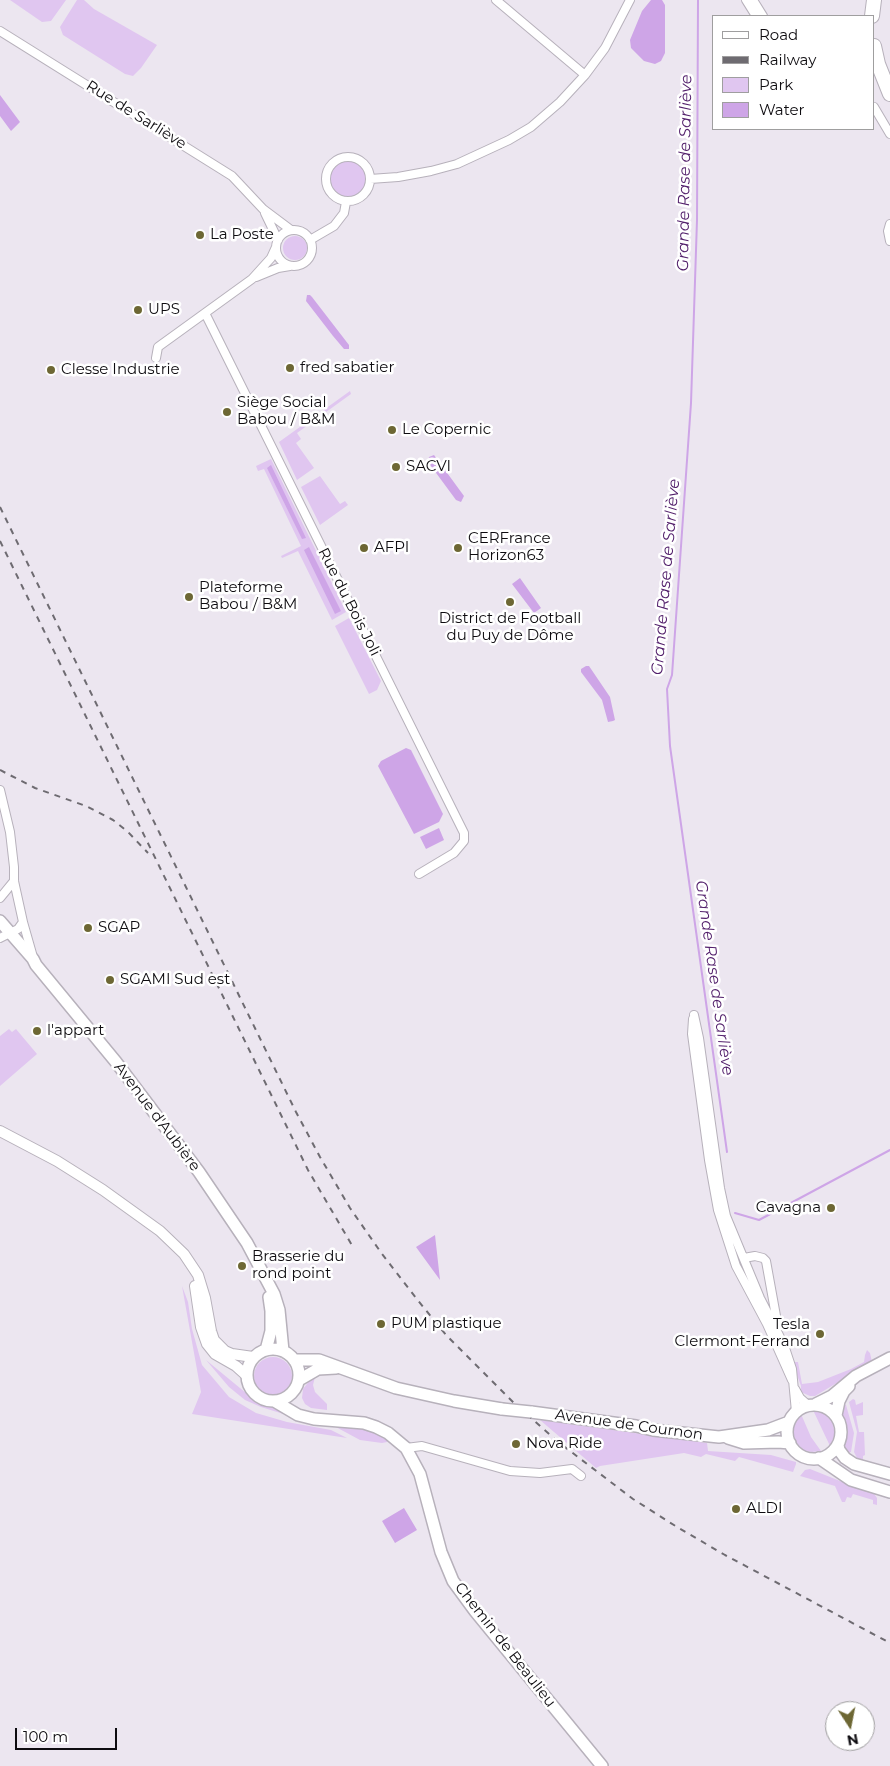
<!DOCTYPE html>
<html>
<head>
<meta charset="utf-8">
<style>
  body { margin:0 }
  #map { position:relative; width:890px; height:1766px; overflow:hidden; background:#ece6f0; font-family:Montserrat,sans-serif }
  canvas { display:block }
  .legend { position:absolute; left:712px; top:15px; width:162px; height:115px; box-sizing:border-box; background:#fff; border:1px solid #9f9e9f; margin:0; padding:6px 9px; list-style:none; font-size:15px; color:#0e0c10 }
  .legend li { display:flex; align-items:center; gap:10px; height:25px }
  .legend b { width:25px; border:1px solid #9f9e9f }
  .north { position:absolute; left:825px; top:1701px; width:50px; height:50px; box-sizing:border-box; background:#fff; border:1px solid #9f9e9f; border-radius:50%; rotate:169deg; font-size:14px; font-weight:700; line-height:20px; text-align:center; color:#0e0c10 }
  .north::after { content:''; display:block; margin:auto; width:18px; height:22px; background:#6d6734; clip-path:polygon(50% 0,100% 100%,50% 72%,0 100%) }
  .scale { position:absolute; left:15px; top:1728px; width:102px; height:22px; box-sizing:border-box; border:2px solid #0e0c10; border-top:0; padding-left:6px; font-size:15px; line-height:18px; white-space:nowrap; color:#0e0c10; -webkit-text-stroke:4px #fff; paint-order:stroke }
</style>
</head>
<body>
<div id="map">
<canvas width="890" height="1766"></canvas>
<ul class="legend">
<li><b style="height:6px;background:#fff"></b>Road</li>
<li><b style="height:6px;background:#6e6b71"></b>Railway</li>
<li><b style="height:14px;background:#e0c6f0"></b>Park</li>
<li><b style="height:14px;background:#cea5e7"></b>Water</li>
</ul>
<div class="north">N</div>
<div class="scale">100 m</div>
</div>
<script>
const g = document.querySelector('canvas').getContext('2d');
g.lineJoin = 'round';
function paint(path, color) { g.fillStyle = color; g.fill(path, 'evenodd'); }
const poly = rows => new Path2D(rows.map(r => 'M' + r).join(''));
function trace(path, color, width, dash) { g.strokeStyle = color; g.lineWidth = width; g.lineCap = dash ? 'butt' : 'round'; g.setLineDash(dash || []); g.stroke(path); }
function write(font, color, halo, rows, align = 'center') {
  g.font = font + ' Montserrat,sans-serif'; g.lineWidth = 5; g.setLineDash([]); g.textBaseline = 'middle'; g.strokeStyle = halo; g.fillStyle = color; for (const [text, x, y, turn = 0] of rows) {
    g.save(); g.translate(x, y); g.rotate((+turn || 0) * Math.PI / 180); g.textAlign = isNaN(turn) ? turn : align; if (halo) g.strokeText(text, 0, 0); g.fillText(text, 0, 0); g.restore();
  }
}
const green = poly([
  [10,0,66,0,51,21,42,22],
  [77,0,84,0,94,9,157,45,141,68,133,76,125,74,63,35,60,27],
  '329 180a19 19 0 1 1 38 0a19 19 0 1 1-38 0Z',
  '283 248a12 12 0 1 1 24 0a12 12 0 1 1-24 0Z',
  [350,391,351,394,297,433,301,439,296,443,314,468,297,480,279,442],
  [271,459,346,612,332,620,298,551,282,558,281,556,301,546,264,469,258,471,256,466],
  [320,476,340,504,345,501,348,505,320,525,301,487],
  [349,618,381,681,377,690,369,694,335,626],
  [9,1029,12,1032,16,1029,37,1054,0,1086,0,1036],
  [182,1286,188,1302,192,1329,202,1365,229,1397,256,1413,287,1422,331,1430,347,1438,192,1414,201,1392],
  [867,1350,870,1353,872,1362,815,1396,810,1396,801,1392,801,1386,793,1364,794,1362,798,1362,802,1384,818,1382,851,1369,864,1362,865,1355],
  '254 1376a19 19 0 1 1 38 0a19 19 0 1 1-38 0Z',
  [206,1360,246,1393,266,1404,272,1405,290,1416,261,1407,245,1400,229,1387],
  [315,1377,313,1385,315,1392,327,1404,327,1410,311,1408,305,1404,302,1398,303,1389,310,1380],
  [853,1399,855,1400,856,1405,863,1402,863,1415,856,1416,859,1432,864,1432,865,1455,863,1456,863,1462,858,1460,854,1452,857,1432,849,1402],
  [841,1404,846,1405,854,1433,851,1452,847,1453,843,1444,845,1430,841,1412],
  [813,1410,824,1413,832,1422,835,1434,830,1446],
  [801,1414,811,1437,821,1451,812,1452,804,1451,795,1441,792,1433,792,1426],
  [540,1420,707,1443,708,1451,771,1455,796,1462,796,1464,793,1472,739,1457,735,1461,706,1454,701,1457,684,1453,600,1466,596,1468],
  [334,1426,367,1429,389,1439,387,1442,382,1443,360,1440],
  [810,1469,850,1485,873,1492,877,1498,877,1505,873,1504,873,1500,853,1494,851,1498,847,1497,845,1502,842,1502,835,1486,800,1476,805,1470]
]);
const water = poly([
  [651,0,662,0,665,5,665,53,661,61,655,64,644,61,631,48,630,40,642,11],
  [0,95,20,122,11,131,0,116],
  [307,295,310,295,312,297,349,345,349,349,344,349,333,336,306,301],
  [434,455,464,496,461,502,456,500,428,462,429,457],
  [271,465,306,538,302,539,267,468],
  [309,547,341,611,335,614,304,550],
  [520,578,541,608,534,613,512,584],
  [586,666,589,666,610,697,615,720,613,721,608,722,602,700,581,672,581,669],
  [406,748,411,750,443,814,439,822,414,834,378,766,381,761],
  [439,828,444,840,426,849,420,837],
  [435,1235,440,1280,416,1247],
  [404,1508,417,1530,395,1543,382,1521]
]);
const stream = poly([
  [698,0,697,220,691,403,672,675,667,689,670,746,727,1152],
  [735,1213,759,1220,890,1150]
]);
const minor = poly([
  [496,0,585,75],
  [746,0,756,16],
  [753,0,763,16],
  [0,31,232,176,263,209,291,230],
  [874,107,890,134],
  '326 179a22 22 0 1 1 44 0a22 22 0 1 1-44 0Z',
  [370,179,398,177,431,171,457,164,509,140,531,127,560,102,585,75,605,48,630,0],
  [265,213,278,240],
  [890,224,888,231,890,241],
  '276 248a18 18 0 1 1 36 0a18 18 0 1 1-36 0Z',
  [310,240,334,226,344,213,346,202],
  [256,277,278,268,290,266],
  [205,313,464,833,464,841,454,853,419,874],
  [156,358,158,347,252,279,271,258,276,247],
  [0,790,10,832,14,867,14,881,23,922,18,929,0,938],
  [0,898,14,881],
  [23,922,33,957],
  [694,1015,699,1038,720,1188,726,1216,760,1298,784,1345,792,1369,796,1412],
  [693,1019,692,1034,709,1160,718,1210,736,1266,767,1324,792,1380],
  [744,1258,755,1256,763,1258,766,1261,778,1327],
  [795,1389,800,1398,808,1405],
  [406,1448,422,1446,510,1471,540,1473,572,1469,581,1476]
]);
const tertiary = poly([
  [0,1131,57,1161,103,1190,160,1231,184,1254,198,1275,205,1298,211,1331,214,1340,225,1351,232,1354,253,1357],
  [195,1286,201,1327,207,1344,215,1354,236,1366,246,1375]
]);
const secondary = poly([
  [0,921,33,959,36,965,116,1062,199,1172,247,1243,274,1294,279,1310,283,1351],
  '247 1375a26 26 0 1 1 52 0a26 26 0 1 1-52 0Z',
  [266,1350,271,1331,271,1311,269,1297],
  [294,1360,319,1360,396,1388,454,1401,502,1409],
  [299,1380,318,1369,336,1368],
  [276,1402,298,1415,314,1419,364,1423,376,1427,388,1433,406,1448,420,1474,441,1552,453,1581,475,1611,602,1766],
  [816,1404,832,1396,856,1376,890,1358],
  '787 1432a27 27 0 1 1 54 0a27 27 0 1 1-54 0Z',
  [531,1412,636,1426,653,1430,719,1437,768,1430,789,1422],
  [836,1415,839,1401,844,1391,849,1386],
  [728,1438,744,1443,778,1442,790,1443],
  [838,1445,839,1450,845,1458,854,1464,890,1474],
  [819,1458,851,1480,890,1492]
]);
const motorway = poly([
  [872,16,874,0],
  [874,46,878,64,890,94]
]);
const rail = poly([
  [0,507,296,1112,320,1157,350,1208,382,1254,416,1298,446,1335,514,1403,557,1441,633,1499,677,1527,725,1555,890,1643],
  [0,541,308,1170,353,1247],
  [0,770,35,788,86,806,113,820,128,832,148,853]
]);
const secondaryBridge = poly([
  [502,1409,531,1412]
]);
const markers = [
  [200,235,5,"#6d6734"],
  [138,310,5,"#6d6734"],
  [290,368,5,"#6d6734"],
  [51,370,5,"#6d6734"],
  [227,412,5,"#6d6734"],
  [392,430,5,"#6d6734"],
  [396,467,5,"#6d6734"],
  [364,548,5,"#6d6734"],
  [458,548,5,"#6d6734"],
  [189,597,5,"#6d6734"],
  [510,602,5,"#6d6734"],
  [88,928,5,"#6d6734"],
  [110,980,5,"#6d6734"],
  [37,1031,5,"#6d6734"],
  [831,1208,5,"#6d6734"],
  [242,1266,5,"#6d6734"],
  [381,1324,5,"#6d6734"],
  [820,1334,5,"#6d6734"],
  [516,1444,5,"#6d6734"],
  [736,1509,5,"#6d6734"]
];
const streetNames = [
  ["Rue de Sarliève",136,115,32],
  ["Rue du Bois Joli",349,602,63],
  ["Avenue d'Aubière",157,1117,53],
  ["Avenue de Cournon",629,1425,8],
  ["Chemin de Beaulieu",505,1645,52]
];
const poiNames = [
  ["La Poste",210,235],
  ["UPS",148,310],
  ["fred sabatier",300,368],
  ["Clesse Industrie",61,370],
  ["Siège Social",237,403],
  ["Babou / B&M",237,420],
  ["Le Copernic",402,430],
  ["SACVI",406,467],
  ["CERFrance",468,539],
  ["Horizon63",468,556],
  ["AFPI",374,548],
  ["Plateforme",199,588],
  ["Babou / B&M",199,605],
  ["District de Football",510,619,"center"],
  ["du Puy de Dôme",510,636,"center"],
  ["SGAP",98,928],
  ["SGAMI Sud est",120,980],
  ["l'appart",47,1031],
  ["Cavagna",821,1208,"right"],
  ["Brasserie du",252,1257],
  ["rond point",252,1274],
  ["PUM plastique",391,1324],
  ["Tesla",810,1325,"right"],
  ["Clermont-Ferrand",810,1342,"right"],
  ["Nova Ride",526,1444],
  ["ALDI",746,1509]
];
const waterNames = [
  ["Grande Rase de Sarliève",685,173,-89],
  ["Grande Rase de Sarliève",666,577,-85],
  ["Grande Rase de Sarliève",714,978,82]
];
paint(green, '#e0c6f0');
paint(water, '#cea5e7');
trace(stream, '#cea5e7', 2);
trace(minor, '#b7b1bb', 10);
trace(tertiary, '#b7b1bb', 12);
trace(secondary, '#b7b1bb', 14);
trace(motorway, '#b7b1bb', 16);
trace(minor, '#fff', 8);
trace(tertiary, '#fff', 10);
trace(secondary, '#fff', 11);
trace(motorway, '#fff', 14);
trace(rail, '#6e6b71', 2, [6, 6]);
trace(secondaryBridge, '#b7b1bb', 14, []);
trace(secondaryBridge, '#fff', 11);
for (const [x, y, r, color] of markers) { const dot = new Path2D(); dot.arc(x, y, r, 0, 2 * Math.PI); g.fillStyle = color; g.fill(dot); trace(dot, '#fff', 2); }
write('15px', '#0e0c10', '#fff', streetNames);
write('15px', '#0e0c10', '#fff', poiNames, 'left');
write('italic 16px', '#53206c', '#fff', waterNames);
</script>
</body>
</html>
